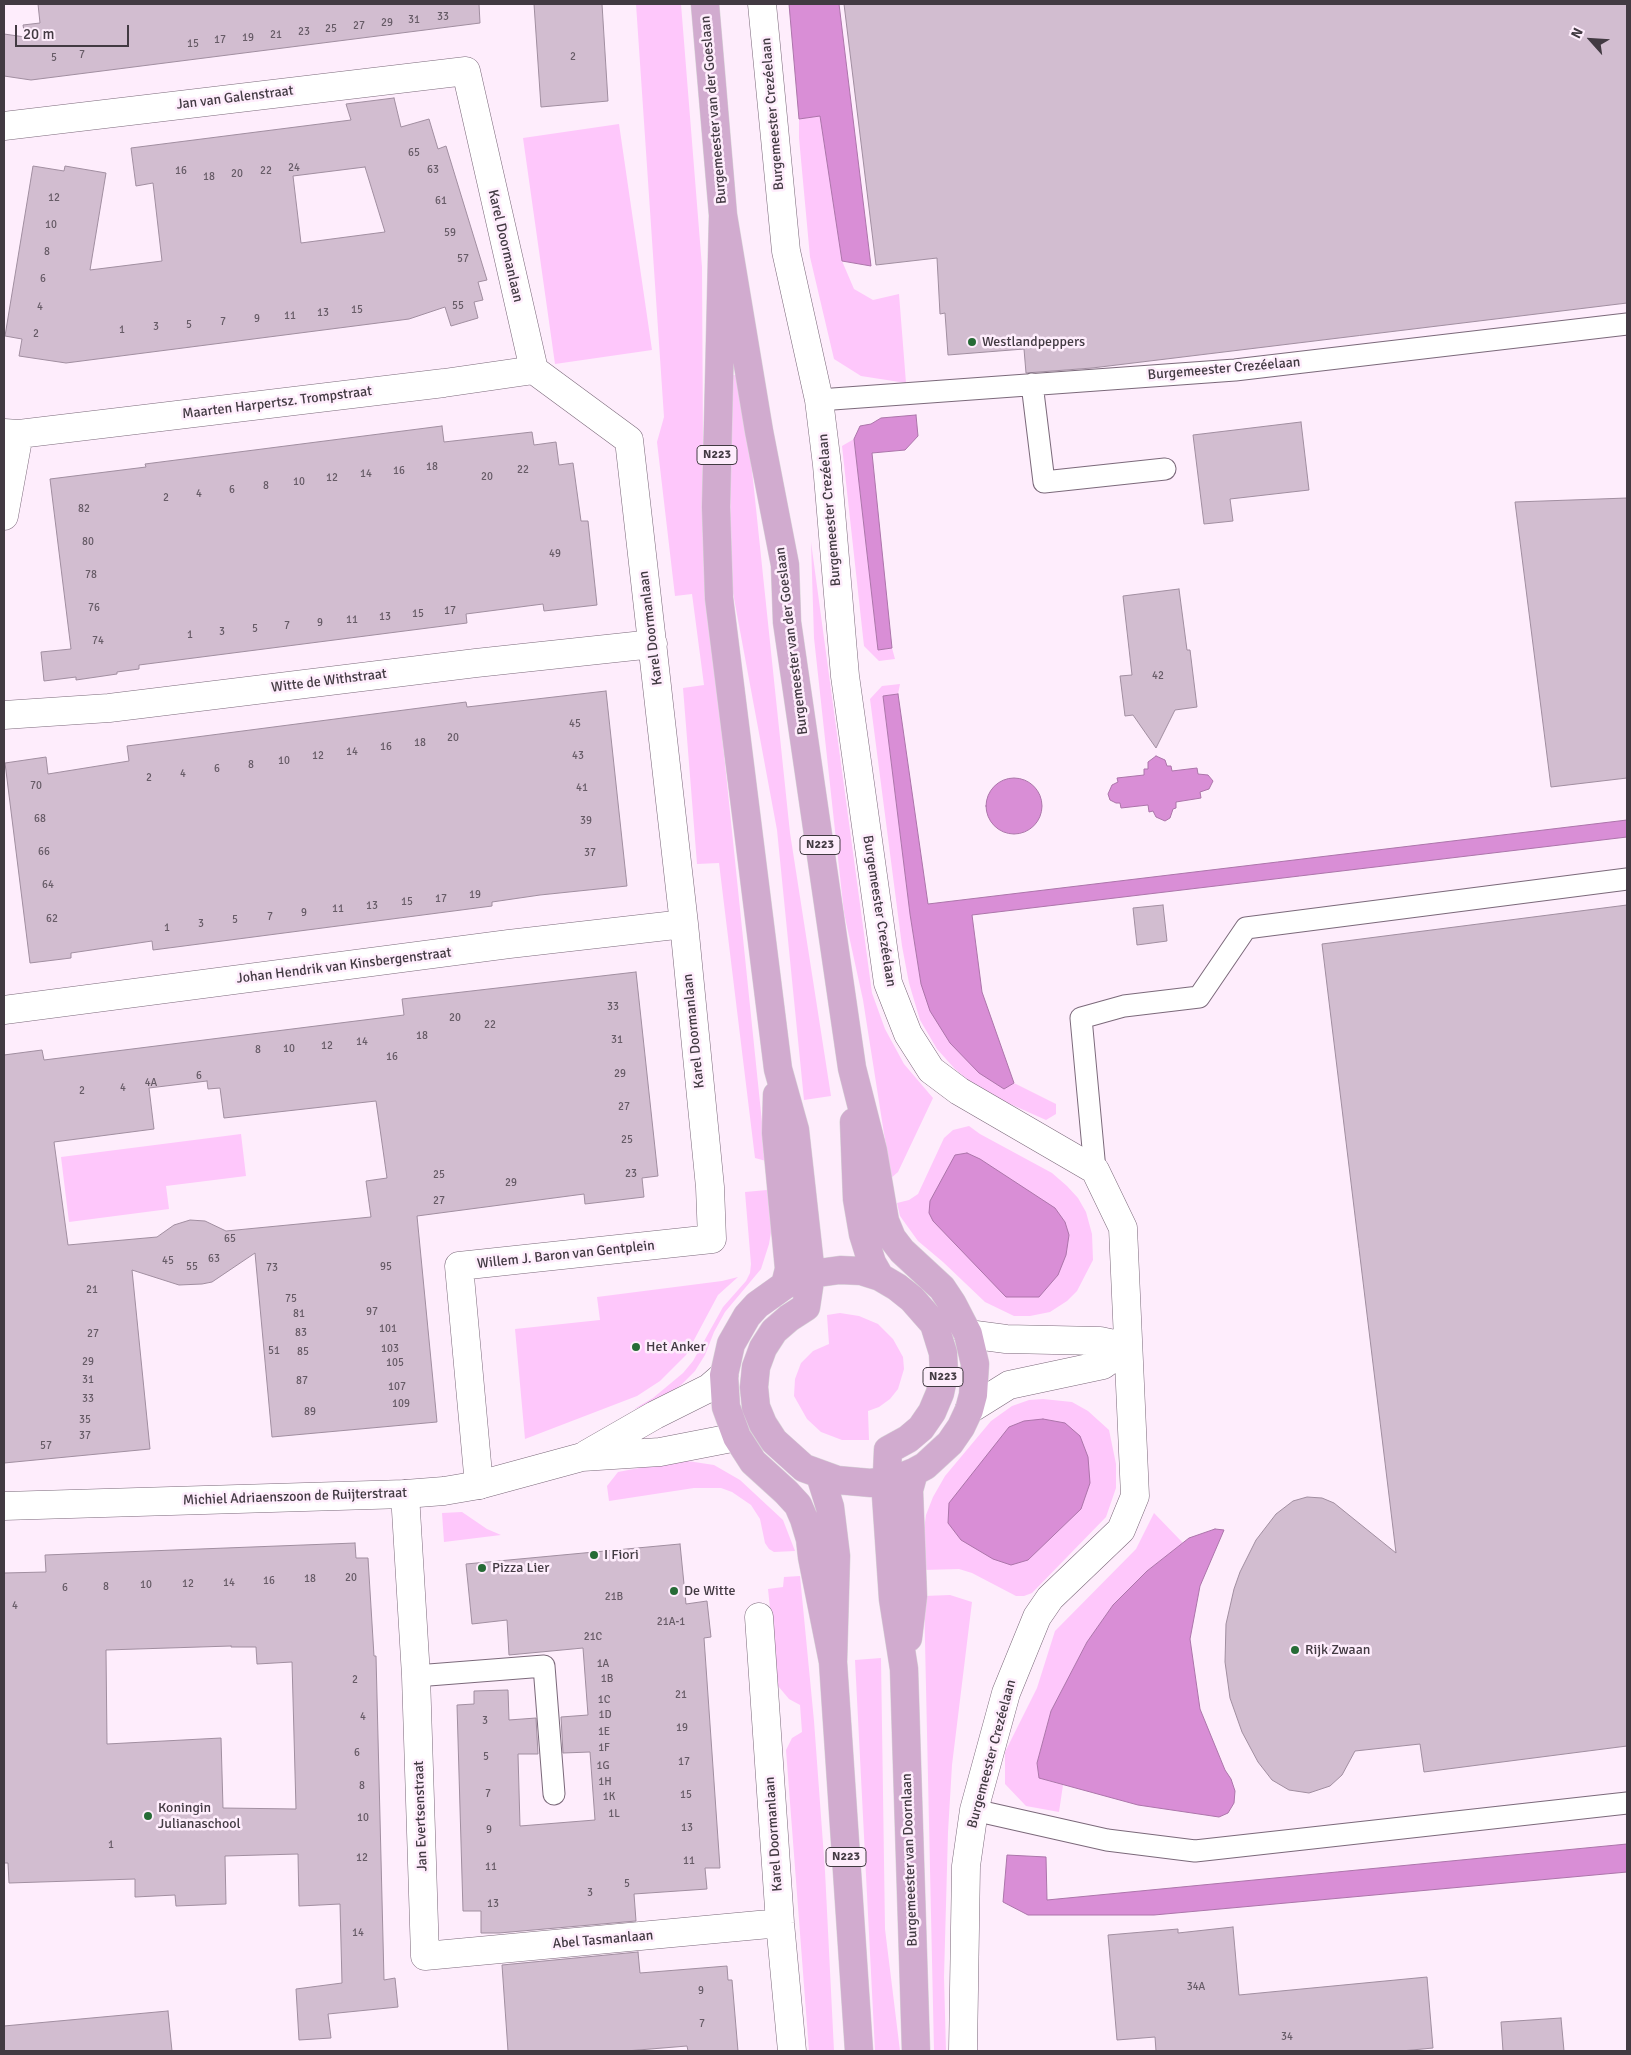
<!DOCTYPE html>
<html>
<head>
<meta charset="utf-8">
<style>
  body { margin:0 }
  #map { position:relative; width:1631px; height:2055px; overflow:hidden; background:#feedfc; font-family:Signika,sans-serif }
  canvas { display:block }
  .frame { position:absolute; inset:0; border:5px solid #423a42; pointer-events:none }
  .north { position:absolute; left:1566px; top:15px; width:50px; height:50px; -webkit-text-stroke:4px #feedfc; paint-order:stroke; rotate:296deg; font-size:14px; font-weight:700; line-height:20px; text-align:center; color:#423a42 }
  .north::after { content:''; display:block; margin:auto; width:18px; height:22px; background:#423a42; clip-path:polygon(50% 0,100% 100%,50% 72%,0 100%) }
  .scale { position:absolute; left:15px; top:25px; width:114px; height:22px; box-sizing:border-box; border:2px solid #423a42; border-top:0; padding-left:6px; font-size:15px; line-height:18px; white-space:nowrap; color:#423a42; -webkit-text-stroke:4px #feedfc; paint-order:stroke }
</style>
</head>
<body>
<div id="map">
<canvas width="1631" height="2055"></canvas>
<div class="frame"></div>
<div class="north">N</div>
<div class="scale">20 m</div>
</div>
<script>
const g = document.querySelector('canvas').getContext('2d');
g.lineJoin = 'round';
function paint(path, color) { g.fillStyle = color; g.fill(path, 'evenodd'); }
const poly = rows => new Path2D(rows.map(r => 'M' + r).join(''));
function trace(path, color, width, dash) { g.strokeStyle = color; g.lineWidth = width; g.lineCap = dash ? 'butt' : 'round'; g.setLineDash(dash || []); g.stroke(path); }
function write(font, color, halo, rows, align = 'center') {
  g.font = font + ' Signika,sans-serif'; g.lineWidth = 5; g.setLineDash([]); g.textBaseline = 'middle'; g.strokeStyle = halo; g.fillStyle = color; for (const [text, x, y, turn = 0] of rows) {
    g.save(); g.translate(x, y); g.rotate((+turn || 0) * Math.PI / 180); g.textAlign = isNaN(turn) ? turn : align; if (halo) g.strokeText(text, 0, 0); g.fillText(text, 0, 0); g.restore();
  }
}
const green = poly([
  [636,4,681,4,702,267,703,445,711,628,766,1161,755,1158,719,863,697,864,683,688,704,685,692,594,675,596,657,442,664,417],
  [820,115,842,261,854,289,873,300,899,294,906,383,861,376,834,359,810,257,799,138,799,119],
  [619,124,652,350,555,364,523,138],
  [726,375,742,375,790,833,831,1096,804,1100,777,830,733,593,729,535],
  [854,439,878,650,892,648,895,659,879,661,864,646,842,446],
  [811,542,872,993,885,1029,904,1064,933,1098,898,1172,891,1178,863,1000,844,913,814,638],
  [900,684,898,694,883,696,910,914,921,984,1004,1089,1014,1083,1056,1104,1056,1114,1046,1120,990,1095,968,1080,955,1069,937,1049,920,1020,909,983,902,946,870,699,882,686],
  [969,1126,980,1134,1052,1173,1067,1186,1078,1198,1086,1212,1092,1234,1093,1260,1077,1291,1067,1301,1050,1312,1030,1316,1014,1316,985,1302,943,1262,918,1241,900,1216,897,1203,909,1200,918,1194,944,1138,953,1130],
  [241,1134,246,1176,166,1186,169,1209,69,1222,61,1157],
  [767,1190,773,1221,769,1244,761,1269,725,1312,714,1332,705,1355,695,1371,682,1384,665,1398,634,1409,653,1398,683,1373,693,1361,723,1307,746,1281,750,1273,751,1264,745,1192],
  [738,1277,718,1295,686,1355,660,1381,637,1396,525,1439,515,1329,600,1320,597,1297,722,1281],
  [840,1313,859,1316,878,1324,893,1339,903,1357,904,1369,898,1389,890,1399,879,1407,868,1411,869,1440,842,1440,821,1432,807,1419,794,1396,795,1379,801,1363,813,1351,829,1344,827,1315],
  [1043,1399,1072,1402,1088,1411,1109,1430,1116,1464,1116,1488,1106,1517,1032,1593,1024,1596,1016,1596,972,1573,959,1569,923,1570,923,1537,926,1515,933,1497,945,1476,991,1421,1012,1406,1029,1400],
  [681,1460,714,1465,740,1480,783,1520,795,1551,774,1552,769,1549,765,1543,760,1519,751,1505,732,1492,721,1488,694,1488,609,1501,607,1486,618,1472],
  [462,1512,487,1529,501,1535,444,1542,442,1513],
  [1154,1513,1183,1543,1147,1571,1113,1605,1087,1642,1051,1711,1037,1763,1039,1778,1063,1785,1059,1812,1026,1806,1005,1784,1005,1752,1037,1688,1055,1631,1136,1549],
  [800,1576,814,1721,825,1871,834,2051,809,2051,786,1750,792,1738,802,1732,800,1705,789,1699,778,1686,768,1589,783,1587,784,1577],
  [950,1595,972,1602,952,1765,948,1832,944,1977,946,2051,934,2051,924,1596],
  [881,1658,885,1929,900,2051,875,2051,855,1660]
]);
const water = poly([
  [789,4,839,4,871,266,842,261,820,116,799,119,789,4],
  [916,415,918,436,905,450,872,453,892,648,878,650,854,439,860,426,871,424,881,418,916,415],
  [898,694,928,904,1627,820,1627,837,972,915,982,992,1014,1083,1004,1089,979,1073,950,1043,930,1011,921,984,910,914,883,696,898,694],
  [1156,756,1165,760,1167,766,1171,766,1172,771,1197,768,1198,774,1208,775,1213,781,1209,789,1200,792,1201,798,1176,802,1176,808,1173,809,1170,818,1165,821,1156,817,1153,811,1149,812,1148,805,1121,808,1120,803,1116,803,1110,800,1108,794,1112,785,1118,782,1117,778,1144,775,1144,769,1148,769,1148,762,1156,756],
  '986 806a28 28 0 1 1 56 0a28 28 0 1 1-56 0Z',
  [967,1153,980,1159,1055,1208,1065,1222,1069,1235,1066,1255,1058,1275,1039,1297,1006,1297,933,1221,929,1213,930,1201,955,1155,967,1153],
  [1043,1419,1065,1423,1080,1436,1088,1457,1090,1483,1081,1509,1028,1560,1011,1565,993,1559,961,1540,948,1523,949,1503,1009,1427,1024,1421,1043,1419],
  [1215,1529,1224,1530,1200,1586,1190,1639,1200,1709,1225,1770,1231,1779,1235,1791,1234,1803,1228,1813,1219,1817,1138,1805,1039,1778,1037,1763,1051,1711,1087,1642,1113,1605,1147,1571,1189,1538,1215,1529],
  [1627,1844,1627,1872,1154,1915,1028,1915,1003,1902,1007,1855,1046,1857,1047,1900,1627,1844]
]);
const building = poly([
  [38,4,479,4,480,23,31,80,4,76,4,34,25,37,23,25,40,23,38,4],
  [534,4,602,4,608,101,541,107,534,4],
  [844,4,1627,4,1627,303,1092,368,1026,373,1024,349,948,355,945,313,940,314,937,258,876,265,844,4],
  [394,98,401,127,429,119,438,149,446,146,487,280,478,282,483,300,474,302,478,318,451,326,445,307,409,319,66,363,19,356,22,339,5,336,33,166,64,171,65,166,106,173,90,270,162,261,153,183,136,186,131,148,351,120,346,104,394,98],
  [365,167,385,232,301,243,293,176,365,167],
  [1301,422,1309,490,1230,499,1233,521,1204,524,1193,435,1301,422],
  [442,426,444,442,532,432,534,445,556,442,559,465,573,463,581,521,588,521,597,605,544,611,543,604,466,614,467,623,139,665,139,669,117,672,117,674,76,680,76,677,44,681,41,652,71,649,50,479,146,467,145,464,442,426],
  [1627,498,1627,778,1551,787,1515,502,1627,498],
  [1179,589,1187,650,1190,650,1197,707,1175,710,1156,748,1133,715,1125,716,1120,676,1132,675,1123,596,1179,589],
  [606,691,627,886,540,895,492,902,492,906,153,950,152,941,71,953,71,958,30,963,5,763,46,757,48,774,129,761,127,746,466,702,467,707,606,691],
  [1163,905,1167,941,1137,945,1133,908,1163,905],
  [1627,905,1627,1746,1424,1772,1420,1744,1355,1751,1342,1775,1330,1786,1309,1793,1289,1790,1272,1780,1258,1762,1242,1732,1230,1698,1225,1662,1226,1624,1234,1589,1240,1572,1256,1540,1276,1514,1293,1501,1307,1497,1322,1498,1334,1503,1396,1553,1322,944,1627,905],
  [636,972,658,1176,642,1178,644,1197,585,1204,584,1194,417,1216,437,1422,272,1437,255,1253,212,1282,202,1284,179,1285,132,1270,150,1449,4,1463,4,1055,42,1050,44,1060,404,1015,402,999,636,972],
  [207,1081,208,1089,220,1088,224,1118,376,1101,387,1178,366,1181,371,1217,226,1231,205,1221,190,1220,174,1225,157,1237,68,1245,54,1142,154,1129,149,1088,207,1081],
  [355,1543,356,1558,368,1558,374,1656,376,1656,384,1980,395,1978,398,2007,328,2014,331,2038,299,2040,296,1989,342,1983,340,1904,299,1906,298,1854,225,1856,226,1904,176,1906,175,1895,135,1897,135,1879,9,1883,8,1863,4,1863,4,1573,46,1572,45,1555,355,1543],
  [231,1646,231,1647,256,1647,257,1664,292,1662,296,1809,223,1808,221,1738,107,1744,106,1650,231,1646],
  [680,1544,686,1604,707,1601,711,1637,704,1638,720,1868,705,1868,707,1889,634,1894,636,1921,499,1933,481,1933,481,1911,463,1911,457,1705,474,1704,474,1691,508,1690,509,1720,536,1718,538,1754,518,1754,520,1826,595,1820,590,1752,563,1753,561,1717,588,1715,583,1648,509,1655,507,1620,472,1624,466,1564,680,1544],
  [1233,1927,1239,1995,1427,1977,1433,2048,1401,2051,1156,2051,1155,2037,1117,2040,1108,1935,1178,1929,1178,1933,1233,1927],
  [638,1952,640,1973,727,1966,728,1980,732,1980,738,2051,688,2051,687,2046,626,2051,508,2051,502,1965,638,1952],
  [168,2011,172,2051,4,2051,4,2026,168,2011],
  [1561,2018,1564,2051,1503,2051,1501,2022,1561,2018]
]);
const service = poly([
  [1032,384,1044,482,1165,469],
  [819,400,1235,370,1627,324],
  [1095,1170,1081,1018,1124,1006,1199,997,1246,928,1627,879],
  [416,1676,544,1666,554,1794],
  [974,1810,1107,1840,1195,1851,1627,1803]
]);
const minor = poly([
  [762,4,786,251,819,400,827,465,845,676,888,983,908,1034,931,1070,959,1091,1095,1170,1123,1228,1135,1496,1121,1530,1050,1598,1037,1617,1006,1693,974,1810,966,1866,963,2051],
  [4,126,466,71,534,370,629,440,684,924,710,1187,712,1239,459,1266,479,1485],
  [4,433,19,434,444,383,534,370],
  [4,516,19,434],
  [4,715,109,708,476,663,653,644],
  [4,1010,509,944,684,924],
  [968,1334,1006,1339,1100,1341,1128,1347],
  [969,1410,1009,1385,1103,1365,1128,1347],
  [405,1494,416,1676,425,1956,780,1923],
  [759,1617,780,1923,792,2051]
]);
const tertiary = poly([
  [587,1454,655,1415,709,1388,724,1375],
  [4,1506,405,1494,444,1491,479,1485,582,1457,660,1452,737,1437]
]);
const primary = poly([
  [705,4,723,215,759,431,785,565,787,622,852,1068,873,1151,885,1221,892,1238,902,1251,942,1288,952,1303,968,1334,975,1364,973,1395,969,1410,961,1427,950,1443,925,1466,914,1472,899,1478,871,1483,837,1480,804,1468,774,1441,763,1424,756,1407,754,1387,756,1367,763,1348,774,1331,789,1318,806,1307,811,1274,795,1130,778,1069,719,598,716,507,723,215],
  [777,1095,776,1133,789,1269,785,1285],
  [854,1122,857,1199,863,1234,872,1263,880,1277],
  [820,1475,830,1507,836,1556,833,1662,859,2051],
  [908,1638,913,1596,909,1490,914,1472],
  [833,1662,812,1557,810,1539,804,1519,798,1505,786,1492,753,1462,737,1437,726,1407,724,1375,731,1344,747,1316,757,1305,785,1285,798,1279,811,1274,840,1270,861,1271,880,1277,897,1287,912,1299,934,1324,943,1353,944,1374,940,1393,932,1412,921,1428,908,1439,888,1450,886,1496,893,1599,904,1669,916,2051]
]);
const markers = [
  [972,342,5,"#266b36"],
  [636,1347,5,"#266b36"],
  [594,1555,5,"#266b36"],
  [482,1568,5,"#266b36"],
  [674,1591,5,"#266b36"],
  [1295,1650,5,"#266b36"],
  [148,1816,5,"#266b36"]
];
const numberNames = [
  ["33",443,17],
  ["31",414,20],
  ["29",387,23],
  ["27",359,26],
  ["25",331,29],
  ["23",304,32],
  ["21",276,35],
  ["19",248,38],
  ["17",220,40],
  ["15",193,44],
  ["7",82,55],
  ["2",573,57],
  ["5",54,58],
  ["65",414,153],
  ["24",294,168],
  ["63",433,170],
  ["16",181,171],
  ["22",266,171],
  ["20",237,174],
  ["18",209,177],
  ["12",54,198],
  ["61",441,201],
  ["10",51,225],
  ["59",450,233],
  ["8",47,252],
  ["57",463,259],
  ["6",43,279],
  ["55",458,306],
  ["4",40,307],
  ["15",357,310],
  ["13",323,313],
  ["11",290,316],
  ["9",257,319],
  ["7",223,322],
  ["5",189,325],
  ["3",156,327],
  ["1",122,330],
  ["2",36,334],
  ["18",432,467],
  ["22",523,470],
  ["16",399,471],
  ["14",366,474],
  ["20",487,477],
  ["12",332,478],
  ["10",299,482],
  ["8",266,486],
  ["6",232,490],
  ["4",199,494],
  ["2",166,498],
  ["82",84,509],
  ["80",88,542],
  ["49",555,554],
  ["78",91,575],
  ["76",94,608],
  ["17",450,611],
  ["15",418,614],
  ["13",385,617],
  ["11",352,620],
  ["9",320,623],
  ["7",287,626],
  ["5",255,629],
  ["3",222,632],
  ["1",190,635],
  ["74",98,641],
  ["42",1158,676],
  ["45",575,724],
  ["20",453,738],
  ["18",420,743],
  ["16",386,747],
  ["14",352,752],
  ["12",318,756],
  ["43",578,756],
  ["10",284,761],
  ["8",251,765],
  ["6",217,769],
  ["4",183,774],
  ["2",149,778],
  ["70",36,786],
  ["41",582,788],
  ["68",40,819],
  ["39",586,821],
  ["66",44,852],
  ["37",590,853],
  ["64",48,885],
  ["19",475,895],
  ["17",441,899],
  ["15",407,902],
  ["13",372,906],
  ["11",338,909],
  ["9",304,913],
  ["7",270,917],
  ["62",52,919],
  ["5",235,920],
  ["3",201,924],
  ["1",167,928],
  ["33",613,1007],
  ["20",455,1018],
  ["22",490,1025],
  ["18",422,1036],
  ["31",617,1040],
  ["14",362,1042],
  ["12",327,1046],
  ["10",289,1049],
  ["8",258,1050],
  ["16",392,1057],
  ["29",620,1074],
  ["6",199,1076],
  ["4A",151,1083],
  ["4",123,1088],
  ["2",82,1091],
  ["27",624,1107],
  ["25",627,1140],
  ["23",631,1174],
  ["25",439,1175],
  ["29",511,1183],
  ["27",439,1201],
  ["65",230,1239],
  ["63",214,1259],
  ["45",168,1261],
  ["55",192,1267],
  ["95",386,1267],
  ["73",272,1268],
  ["21",92,1290],
  ["75",291,1299],
  ["97",372,1312],
  ["81",299,1314],
  ["101",388,1329],
  ["83",301,1333],
  ["27",93,1334],
  ["103",390,1349],
  ["51",274,1351],
  ["85",303,1352],
  ["29",88,1362],
  ["105",395,1363],
  ["31",88,1380],
  ["87",302,1381],
  ["107",397,1387],
  ["33",88,1399],
  ["109",401,1404],
  ["89",310,1412],
  ["35",85,1420],
  ["37",85,1436],
  ["57",46,1446],
  ["20",351,1578],
  ["18",310,1579],
  ["16",269,1581],
  ["14",229,1583],
  ["12",188,1584],
  ["10",146,1585],
  ["8",106,1587],
  ["6",65,1588],
  ["21B",614,1597],
  ["4",15,1606],
  ["21A-1",671,1622],
  ["21C",593,1637],
  ["1A",603,1664],
  ["1B",607,1679],
  ["2",355,1680],
  ["21",681,1695],
  ["1C",604,1700],
  ["1D",605,1715],
  ["4",363,1717],
  ["3",485,1721],
  ["19",682,1728],
  ["1E",604,1732],
  ["1F",604,1748],
  ["6",357,1753],
  ["5",486,1757],
  ["17",684,1762],
  ["1G",603,1766],
  ["1H",605,1782],
  ["8",362,1786],
  ["7",488,1794],
  ["15",686,1795],
  ["1K",609,1797],
  ["1L",614,1814],
  ["10",363,1818],
  ["13",687,1828],
  ["9",489,1830],
  ["1",111,1845],
  ["12",362,1858],
  ["11",689,1861],
  ["11",491,1867],
  ["5",627,1884],
  ["3",590,1893],
  ["13",493,1904],
  ["14",358,1933],
  ["34A",1196,1987],
  ["9",701,1991],
  ["7",702,2024],
  ["34",1287,2037]
];
const shields = [
  [717,455,40],
  [820,845,40],
  [943,1377,40],
  [846,1857,40]
];
const shieldNames = [
  ["N223",717,455],
  ["N223",820,845],
  ["N223",943,1377],
  ["N223",846,1857]
];
const streetNames = [
  ["Jan van Galenstraat",235,98,-7],
  ["Burgemeester van der Goeslaan",714,110,-95],
  ["Burgemeester Crezéelaan",773,114,-95],
  ["Karel Doormanlaan",505,246,77],
  ["Burgemeester Crezéelaan",1224,369,-5],
  ["Maarten Harpertsz. Trompstraat",277,403,-7],
  ["Burgemeester Crezéelaan",830,510,-95],
  ["Karel Doormanlaan",651,628,-97],
  ["Burgemeester van der Goeslaan",792,641,-97],
  ["Witte de Withstraat",329,681,-7],
  ["Burgemeester Crezéelaan",879,911,81],
  ["Johan Hendrik van Kinsbergenstraat",344,966,-7],
  ["Karel Doormanlaan",694,1031,-96],
  ["Willem J. Baron van Gentplein",566,1255,-6],
  ["Michiel Adriaenszoon de Ruijterstraat",295,1497,-2],
  ["Burgemeester Crezéelaan",992,1754,-75],
  ["Jan Evertsenstraat",421,1816,-92],
  ["Karel Doormanlaan",774,1834,-94],
  ["Burgemeester van Doornlaan",910,1860,-92],
  ["Abel Tasmanlaan",603,1940,-5]
];
const poiNames = [
  ["Westlandpeppers",982,342],
  ["Het Anker",646,1347],
  ["I Fiori",604,1555],
  ["Pizza Lier",492,1568],
  ["De Witte",684,1591],
  ["Rijk Zwaan",1305,1650],
  ["Koningin",158,1808],
  ["Julianaschool",158,1824]
];
paint(green, '#fec7fb');
paint(water, '#d98ed6');
trace(water, '#ac75aa', 1);
paint(building, '#d2bdd0');
trace(building, '#a18ea0', 1);
trace(service, '#7b697a', 23);
trace(minor, '#7b697a', 29);
trace(tertiary, '#7b697a', 29);
trace(primary, '#d9d8d9', 29);
trace(service, '#fff', 21);
trace(minor, '#fff', 28);
trace(tertiary, '#fff', 28);
trace(primary, '#d1abcf', 28);
for (const [x, y, r, color] of markers) { const dot = new Path2D(); dot.arc(x, y, r, 0, 2 * Math.PI); g.fillStyle = color; g.fill(dot); trace(dot, '#feedfc', 2); }
write('11px', '#665b66', null, numberNames);
for (const [x, y, w] of shields) { const box = new Path2D(); box.roundRect(x - w / 2, y - 9.5, w, 19, 4); g.fillStyle = '#feedfc'; g.fill(box); trace(box, '#423a42', 1); }
write('bold 12px', '#423a42', null, shieldNames);
write('14px', '#423a42', '#feedfc', streetNames);
write('14px', '#423a42', '#feedfc', poiNames, 'left');
</script>
</body>
</html>
